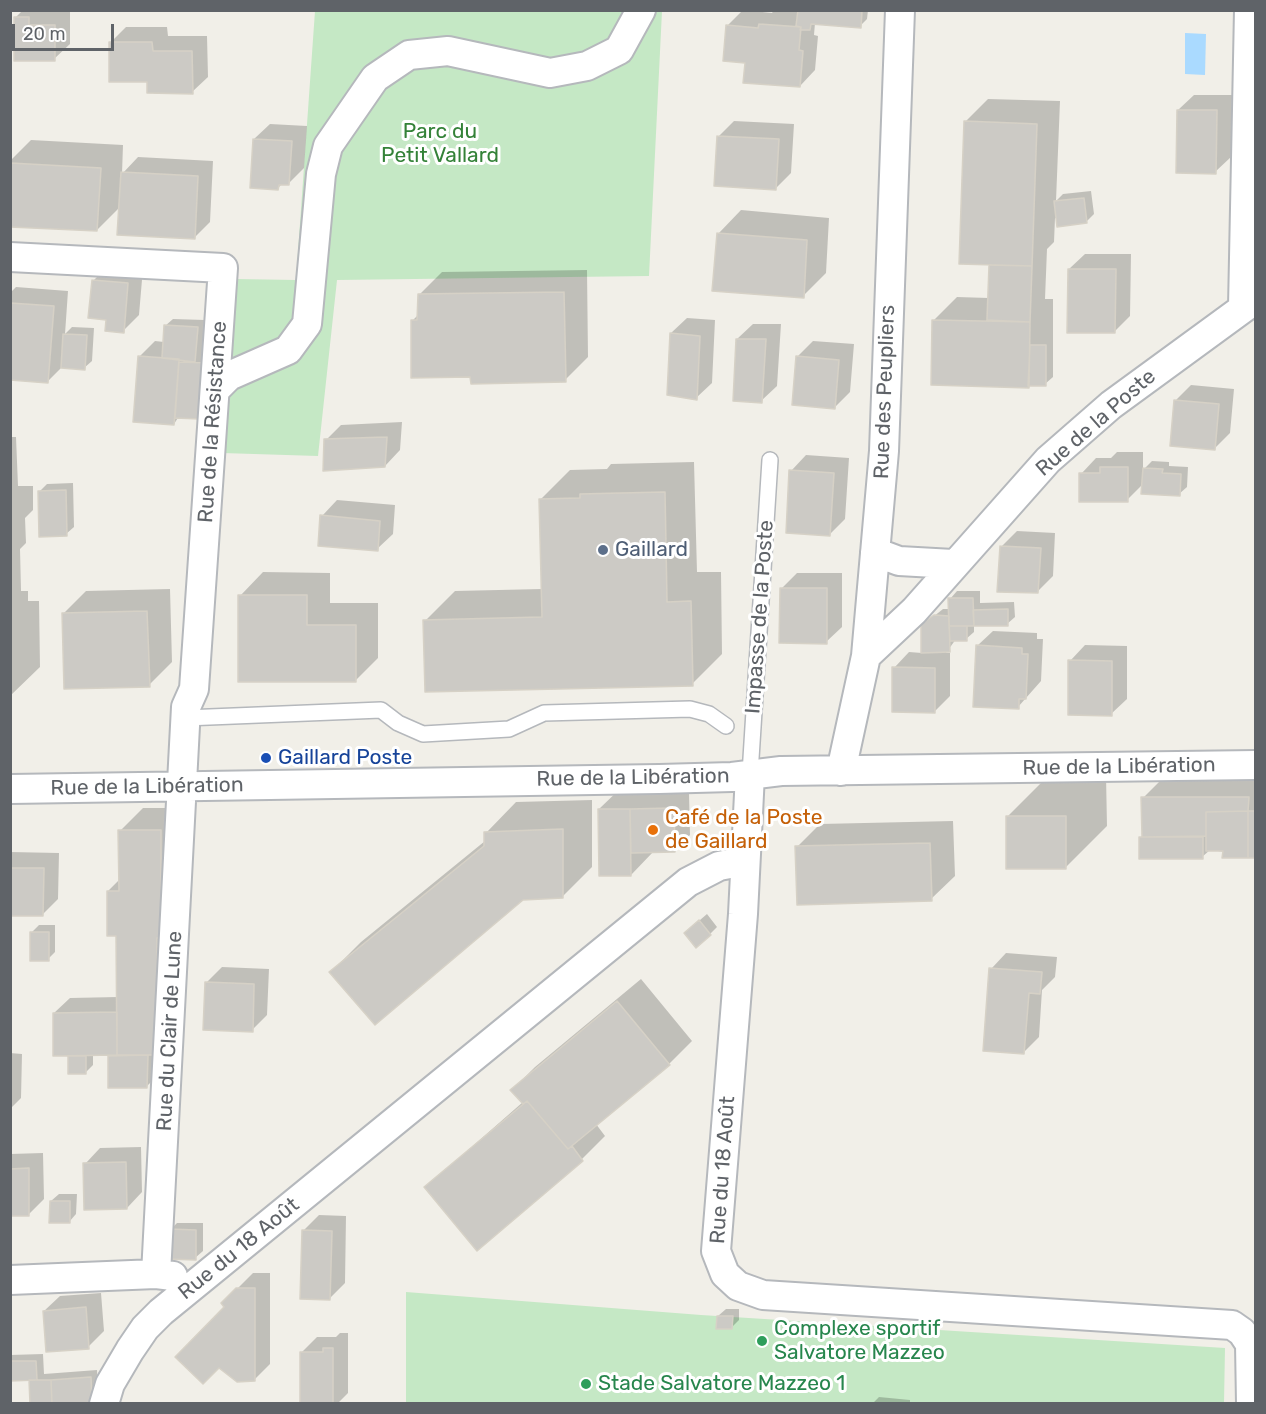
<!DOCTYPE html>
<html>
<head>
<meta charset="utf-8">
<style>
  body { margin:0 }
  #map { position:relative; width:1266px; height:1414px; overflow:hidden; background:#f1efe8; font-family:Rubik,sans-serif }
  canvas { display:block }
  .frame { position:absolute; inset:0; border:12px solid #5f6368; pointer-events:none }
  .scale { position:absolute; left:12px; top:24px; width:102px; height:27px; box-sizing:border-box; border:3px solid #5f6368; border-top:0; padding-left:8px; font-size:18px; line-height:21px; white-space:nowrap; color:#5f6368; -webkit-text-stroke:4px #fff; paint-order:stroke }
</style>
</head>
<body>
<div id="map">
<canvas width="1266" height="1414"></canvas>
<div class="frame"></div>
<div class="scale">20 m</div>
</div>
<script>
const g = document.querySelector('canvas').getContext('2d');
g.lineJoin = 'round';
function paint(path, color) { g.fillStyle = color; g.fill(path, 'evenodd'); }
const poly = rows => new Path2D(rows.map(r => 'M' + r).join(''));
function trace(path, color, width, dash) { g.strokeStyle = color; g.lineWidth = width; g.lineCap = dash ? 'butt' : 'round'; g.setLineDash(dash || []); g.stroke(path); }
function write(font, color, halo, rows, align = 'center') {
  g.font = font + ' Rubik,sans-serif'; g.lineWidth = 6; g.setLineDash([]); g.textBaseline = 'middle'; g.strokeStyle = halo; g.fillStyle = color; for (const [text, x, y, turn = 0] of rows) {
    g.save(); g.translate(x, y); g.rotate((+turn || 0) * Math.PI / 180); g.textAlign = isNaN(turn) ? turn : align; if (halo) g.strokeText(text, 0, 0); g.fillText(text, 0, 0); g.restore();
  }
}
const green = poly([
  [315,11,662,11,649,276,337,280,318,456,222,453,236,279,296,280],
  [406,1292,701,1315,1225,1348,1224,1403,406,1404]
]);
const water = poly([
  [1185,33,1206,34,1205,75,1185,74]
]);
const shadow = poly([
  [23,10,70,10,70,44,54,59,15,18],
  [743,10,772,13,774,10,868,10,867,19,860,26,815,23,814,35,818,36,815,70,800,86,746,61,727,26],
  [126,27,167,27,168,36,207,36,208,77,192,92,148,81,110,43],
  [1194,95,1232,95,1231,157,1215,172,1178,110],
  [988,99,1060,101,1056,201,1063,194,1091,191,1094,214,1086,222,1055,218,1054,242,1047,249,1045,299,1053,299,1053,377,1045,384,934,320,957,297,989,298,992,263,965,122],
  [734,121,794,124,791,173,776,188,718,137],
  [270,124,307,126,304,168,288,184,282,184,278,188,254,139],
  [31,140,123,145,122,174,138,157,213,161,210,222,194,238,121,206,97,230,10,225,10,161],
  [741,210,829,218,826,273,803,296,718,234],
  [1085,254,1131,254,1130,316,1114,332,1069,269],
  [109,265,143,268,139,315,123,331,107,318,93,281],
  [587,270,588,357,565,380,472,375,412,321,419,314,419,295,442,272],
  [16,287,68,291,65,334,72,327,94,328,92,361,84,368,62,367,47,382,10,379,10,293],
  [687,318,715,320,712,383,696,398,671,333],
  [173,319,205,320,203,346,223,348,174,424,139,357,155,341,164,342,165,326],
  [753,324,781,324,777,386,761,401,737,339],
  [813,341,854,344,850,392,835,407,797,357],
  [1191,385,1234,389,1230,433,1214,449,1175,401],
  [402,422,400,450,385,466,326,440,341,425],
  [10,437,16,437,18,486,33,486,33,510,25,518,26,543,20,549,21,591,28,591,28,601,39,601,40,667,10,696],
  [1117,452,1143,452,1143,470,1152,461,1169,462,1169,466,1188,467,1187,487,1179,494,1143,484,1127,500,1081,474,1096,458,1111,458],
  [806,455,849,458,845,519,830,534,791,471],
  [694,462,697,572,721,572,722,654,692,684,425,621,455,591,542,589,540,500,570,470,607,469,611,464],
  [73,483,74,527,66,534,39,492,47,484],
  [337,500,395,505,393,534,377,549,322,516],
  [1017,531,1055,533,1053,576,1037,592,1001,547],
  [263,572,330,573,330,603,378,603,378,658,355,681,240,596],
  [797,573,842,573,842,627,826,642,782,588],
  [170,589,172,662,149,685,63,614,86,591],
  [957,591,980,591,980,603,1014,602,1015,617,1007,624,974,624,974,632,966,639,956,639,946,653,950,653,950,696,935,711,894,668,909,652,922,653,923,625,943,609,950,609,950,599],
  [993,631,1037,633,1037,639,1043,639,1041,681,1018,707,977,646],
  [1085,645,1127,646,1127,699,1111,714,1070,661],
  [1049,775,1106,775,1107,826,1065,868,1007,817],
  [1166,775,1256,775,1256,856,1210,850,1202,857,1140,838,1143,835,1143,798],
  [623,786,653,787,653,794,689,793,690,835,675,850,654,851,631,875,599,809],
  [592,800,592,867,562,897,523,899,331,972,361,942,485,841,486,833,516,802],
  [143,808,183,808,154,1079,147,1086,109,1056,111,1054,93,1054,93,1065,86,1072,70,1073,70,1054,54,1013,70,998,118,997,118,934,108,891,120,879,120,831],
  [953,821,955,876,931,899,797,847,820,824],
  [10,852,59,853,58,899,42,915,10,914],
  [707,914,717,927,710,934,693,926],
  [39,925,55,925,55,952,48,959,32,932],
  [1006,953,1057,957,1055,977,1042,990,1039,1037,1023,1053,991,969],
  [222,967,269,969,267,1015,252,1030,206,983],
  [641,979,692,1041,669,1064,596,1124,605,1136,582,1159,477,1249,426,1187,523,1102,512,1090,535,1067],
  [10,1053,22,1054,21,1098,10,1109],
  [141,1147,142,1192,127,1208,85,1164,100,1148],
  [43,1153,44,1199,29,1214,10,1215,10,1154],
  [59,1194,77,1194,76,1214,69,1222,51,1201],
  [319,1215,346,1216,345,1283,330,1298,303,1231],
  [177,1223,203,1223,203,1251,195,1258,170,1230],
  [253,1273,270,1273,270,1364,254,1380,223,1303],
  [101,1293,104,1331,88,1347,44,1311,60,1296],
  [726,1309,739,1309,739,1320,731,1328,718,1316],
  [340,1333,348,1333,348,1393,337,1404,301,1404,301,1353,317,1337,336,1337],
  [43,1354,44,1374,97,1370,98,1395,91,1402,30,1379,10,1380,10,1355],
  [879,1397,910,1400,910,1404,872,1404]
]);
const building = poly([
  [798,10,862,10,861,28,811,24,810,30,800,30,801,27,796,26,798,10],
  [14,17,29,17,29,25,55,25,55,61,14,61,14,17],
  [759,24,801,27,799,50,803,51,800,87,743,83,745,63,723,61,726,25,758,28,759,24],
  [109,42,152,42,153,51,192,51,193,94,147,93,147,82,109,82,109,42],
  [1177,110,1217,110,1216,174,1176,173,1177,110],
  [964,121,1037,124,1032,266,959,264,964,121],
  [717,136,779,139,776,190,714,186,717,136],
  [253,139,292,141,289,185,279,185,278,190,250,188,253,139],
  [10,163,101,168,97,231,10,227,10,163],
  [121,172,198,176,195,239,117,235,121,172],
  [1084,198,1087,223,1057,227,1054,201,1084,198],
  [717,233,807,240,804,298,712,291,717,233],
  [989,265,1032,266,1030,322,987,320,989,265],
  [1068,269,1116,269,1115,333,1067,333,1068,269],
  [92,280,128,283,124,333,105,331,106,320,88,318,92,280],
  [564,292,566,382,471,384,470,377,411,378,411,320,417,320,418,294,564,292],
  [10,303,54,306,48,383,10,380,10,303],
  [932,320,1030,322,1029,388,931,385,932,320],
  [164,325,198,327,195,362,162,358,164,325],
  [670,333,700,336,697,400,667,395,670,333],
  [63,334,87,335,85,370,61,368,63,334],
  [736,339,766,339,762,403,733,401,736,339],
  [1030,345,1046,345,1046,386,1028,386,1030,345],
  [138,356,179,359,174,425,133,422,138,356],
  [796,356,839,360,835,409,792,405,796,356],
  [179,362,209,363,200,419,175,418,179,362],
  [1174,400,1219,404,1215,450,1170,446,1174,400],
  [387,437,385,467,323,471,324,439,387,437],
  [1100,467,1128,467,1128,502,1079,502,1079,473,1100,473,1100,467],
  [1143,468,1163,469,1162,473,1181,474,1180,496,1141,494,1143,468],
  [789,470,834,473,830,536,786,533,789,470],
  [66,490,67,536,39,537,38,491,66,490],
  [665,492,667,602,691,601,693,686,425,692,423,620,542,617,539,499,580,498,580,494,665,492],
  [320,515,380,521,378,551,318,546,320,515],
  [1000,546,1041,548,1038,593,997,592,1000,546],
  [780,588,827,588,827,644,779,643,780,588],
  [238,595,307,595,307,625,356,625,356,682,238,682,238,595],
  [948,598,973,598,974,626,949,626,948,598],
  [1008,609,1008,626,974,626,973,610,1008,609],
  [147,611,150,687,64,689,62,613,147,611],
  [934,615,949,616,950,652,921,653,921,624,934,615],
  [949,626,967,626,967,641,950,641,949,626],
  [976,645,1022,648,1022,654,1028,654,1026,699,1019,699,1019,709,973,707,976,645],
  [1068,660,1112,661,1112,716,1068,715,1068,660],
  [892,667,935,668,935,713,892,712,892,667],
  [1141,797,1249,797,1248,811,1206,812,1206,836,1142,837,1141,797],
  [674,808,675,852,631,853,630,809,674,808],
  [598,809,630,809,631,876,599,876,598,809],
  [1248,811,1256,811,1256,858,1248,858,1248,811],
  [1248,811,1248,858,1222,858,1223,851,1206,851,1206,812,1248,811],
  [1006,816,1066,816,1066,869,1006,869,1006,816],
  [563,829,563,898,523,900,375,1025,329,972,484,846,484,832,563,829],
  [118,830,161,830,161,889,166,889,167,938,157,938,158,1055,117,1055,116,936,107,936,107,891,119,891,118,830],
  [1139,837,1203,837,1203,859,1139,859,1139,837],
  [930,843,932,901,797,905,795,846,930,843],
  [10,868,44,868,43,916,10,916,10,868],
  [699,920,711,935,696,948,684,933,699,920],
  [30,932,49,932,49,961,30,961,30,932],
  [989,968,1042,972,1040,994,1029,993,1024,1054,983,1051,989,968],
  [205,982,254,984,253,1032,203,1030,205,982],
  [617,1001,670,1065,568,1149,527,1101,523,1104,510,1090,617,1001],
  [117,1012,117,1055,53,1056,53,1013,117,1012],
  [148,1055,147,1088,108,1088,108,1056,148,1055],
  [68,1056,86,1056,86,1074,68,1074,68,1056],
  [527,1101,568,1149,572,1146,583,1161,477,1251,424,1187,527,1101],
  [126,1162,127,1209,84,1210,83,1163,126,1162],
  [29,1168,29,1216,10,1216,10,1169,29,1168],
  [50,1201,70,1201,70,1223,49,1223,50,1201],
  [168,1229,196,1230,196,1260,167,1259,168,1229],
  [302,1230,332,1231,330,1300,300,1299,302,1230],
  [236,1288,255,1288,255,1381,237,1382,219,1368,203,1384,175,1357,224,1307,221,1303,236,1288],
  [86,1307,89,1349,46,1352,43,1311,86,1307],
  [717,1316,733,1316,732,1329,716,1329,717,1316],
  [323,1348,333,1348,333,1404,300,1404,300,1352,323,1352,323,1348],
  [10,1361,36,1361,37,1380,10,1381,10,1361],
  [91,1377,92,1404,52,1404,51,1380,91,1377],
  [29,1380,51,1380,52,1404,30,1404,29,1380]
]);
const lane = poly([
  [185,718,381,710,398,723,423,734,509,729,544,713,690,709,709,714,726,726],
  [750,774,770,460]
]);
const street = poly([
  [10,257,223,268,194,689,186,707,156,1274],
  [1243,307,1249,10],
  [216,389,229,376,288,350,307,324,321,174,328,146,375,78,409,55,448,51,550,73,587,66,619,50,641,10],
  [875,552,899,561,953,564],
  [866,656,914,611,1048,460,1111,405,1256,299],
  [841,771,866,656,884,451,900,10],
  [750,774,743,914,716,1251,725,1274,738,1286,763,1295,1232,1325,1242,1332,1250,1344,1251,1404],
  [10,789,659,779,732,777,781,771,1256,765],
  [10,1280,156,1274,173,1276],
  [104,1404,110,1384,130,1350,145,1328,161,1312,688,882,719,866,745,861]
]);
const markers = [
  [603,550,6,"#5c6f8a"],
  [266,758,6,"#1a4fb4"],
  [653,830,6,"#e8710a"],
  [762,1341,6,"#2e9e5b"],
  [586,1384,6,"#2e9e5b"]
];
const parkNames = [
  ["Parc du",440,132],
  ["Petit Vallard",440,156]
];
const streetNames = [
  ["Rue des Peupliers",885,392,-88],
  ["Rue de la Résistance",213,422,-86],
  ["Rue de la Poste",1096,423,-41],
  ["Impasse de la Poste",760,617,-86],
  ["Rue de la Libération",1119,767,-1],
  ["Rue de la Libération",633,778,-1],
  ["Rue de la Libération",147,787,-1],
  ["Rue du Clair de Lune",170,1031,-87],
  ["Rue du 18 Août",723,1170,-86],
  ["Rue du 18 Août",239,1249,-39]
];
const serviceNames = [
  ["Gaillard",615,550]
];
const transitNames = [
  ["Gaillard Poste",278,758]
];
const foodNames = [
  ["Café de la Poste",665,818],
  ["de Gaillard",665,842]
];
const leisureNames = [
  ["Complexe sportif",774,1329],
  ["Salvatore Mazzeo",774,1353],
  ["Stade Salvatore Mazzeo 1",598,1384]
];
paint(green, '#c5e8c5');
paint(water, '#aadaff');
paint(shadow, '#0003');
paint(building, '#cccac5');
trace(building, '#d6d1c6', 1.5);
trace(lane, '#b5b8bc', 18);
trace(street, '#b5b8bc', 32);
trace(lane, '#fff', 15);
trace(street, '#fff', 28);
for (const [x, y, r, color] of markers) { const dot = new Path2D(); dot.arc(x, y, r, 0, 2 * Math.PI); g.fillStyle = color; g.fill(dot); trace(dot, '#fff', 2); }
write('21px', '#348238', '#fff', parkNames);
write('21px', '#5f6368', '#fff', streetNames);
write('21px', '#4e5e75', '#fff', serviceNames, 'left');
write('21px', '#164399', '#fff', transitNames, 'left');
write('21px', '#c56008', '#fff', foodNames, 'left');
write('21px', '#27864d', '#fff', leisureNames, 'left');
</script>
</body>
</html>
